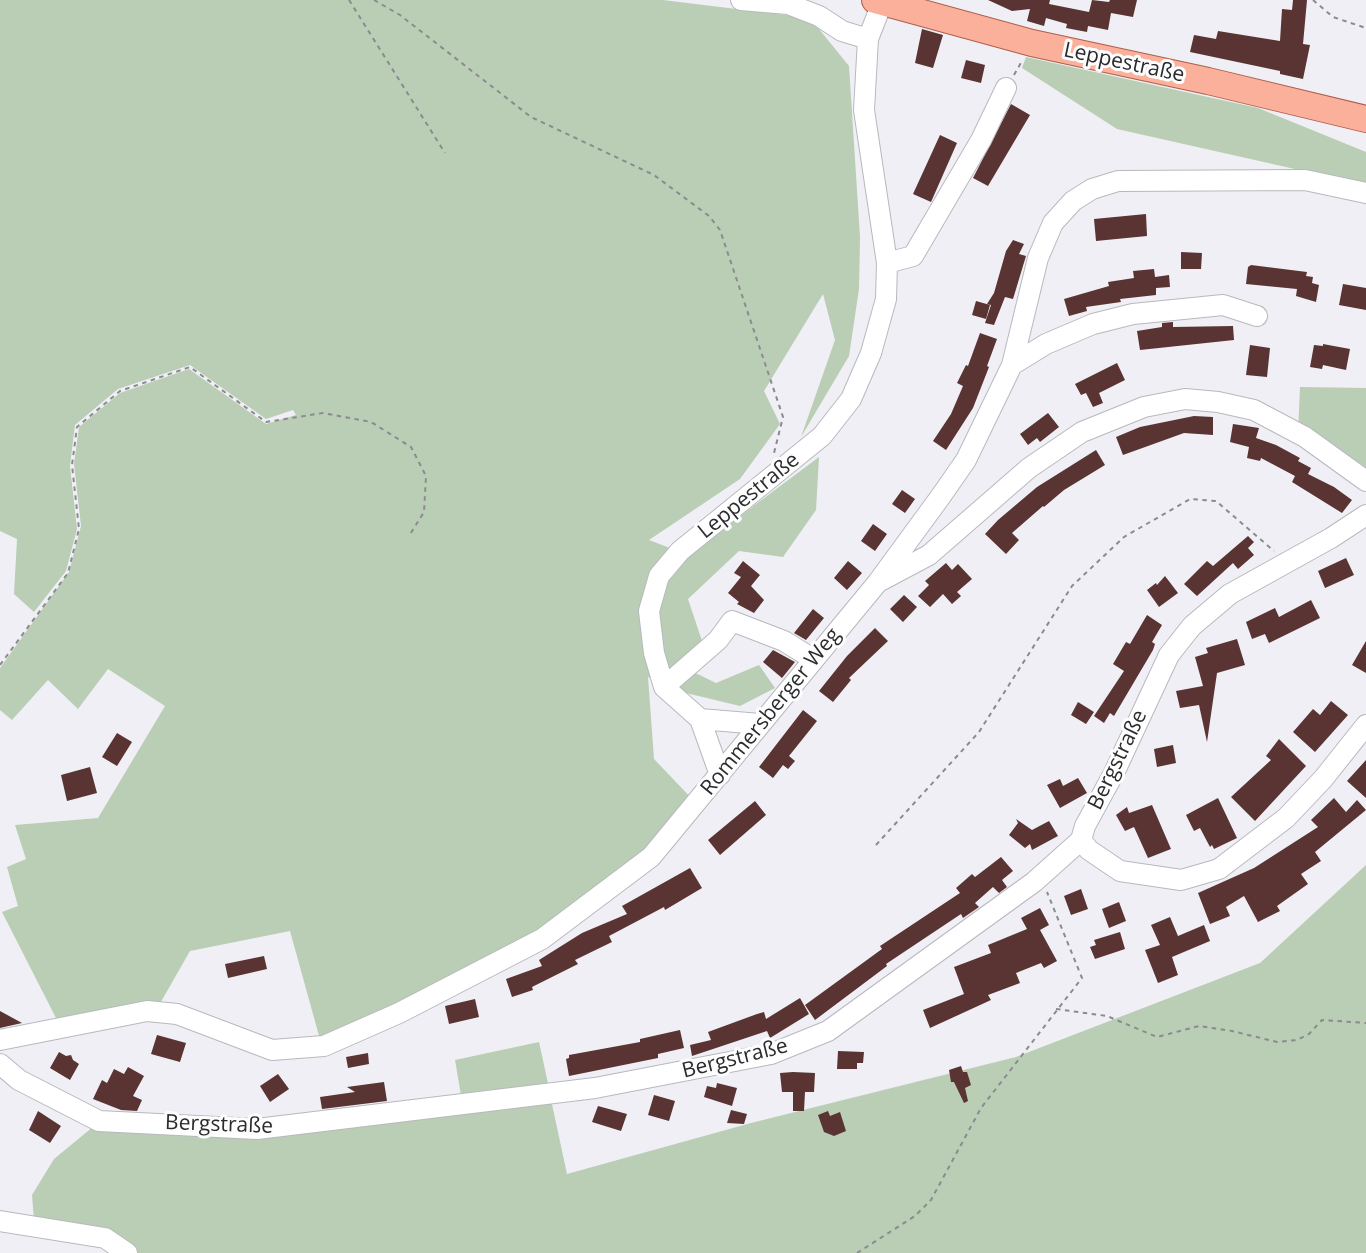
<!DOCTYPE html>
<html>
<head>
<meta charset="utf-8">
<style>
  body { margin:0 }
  canvas { display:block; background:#efeff5 }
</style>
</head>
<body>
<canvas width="1366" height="1253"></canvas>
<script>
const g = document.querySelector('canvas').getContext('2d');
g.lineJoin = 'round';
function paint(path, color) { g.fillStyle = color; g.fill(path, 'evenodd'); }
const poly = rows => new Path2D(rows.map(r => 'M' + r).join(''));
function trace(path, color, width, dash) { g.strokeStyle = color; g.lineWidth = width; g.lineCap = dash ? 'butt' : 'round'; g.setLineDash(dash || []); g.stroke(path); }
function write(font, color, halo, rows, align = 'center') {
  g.font = font + ' "Open Sans",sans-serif'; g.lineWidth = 6; g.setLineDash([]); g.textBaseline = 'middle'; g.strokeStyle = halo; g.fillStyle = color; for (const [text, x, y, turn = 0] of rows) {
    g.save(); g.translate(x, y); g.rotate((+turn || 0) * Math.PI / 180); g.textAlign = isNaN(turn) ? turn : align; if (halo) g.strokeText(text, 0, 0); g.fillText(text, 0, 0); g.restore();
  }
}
const green = poly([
  [0,0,663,0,810,18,849,66,860,237,859,289,849,356,801,437,835,340,823,294,764,391,780,424,740,479,649,540,688,555,819,457,816,510,783,557,739,551,688,599,703,644,679,665,716,683,759,665,775,688,740,706,682,692,648,677,654,759,695,802,648,856,540,929,321,1043,290,931,190,951,158,1007,58,1022,2,912,18,906,7,867,26,859,15,825,98,818,165,706,108,669,78,709,48,680,12,720,0,710,0,668,69,572,81,526,74,464,79,427,120,393,189,369,266,424,296,415,293,410,266,419,190,365,118,389,75,425,70,466,77,529,66,571,34,612,14,594,17,539,0,531],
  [1026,57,1258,108,1366,152,1366,185,1117,129,1022,68],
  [1300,387,1366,388,1366,481,1298,434],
  [1366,865,1366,1253,137,1253,107,1236,34,1220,32,1195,54,1159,94,1126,128,1130,550,1095,567,1174,751,1123,1016,1057,1260,963],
  [539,1042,549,1088,462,1101,455,1060]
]);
const building = poly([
  [988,0,1050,0,1049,4,1089,12,1092,0,1109,2,1110,0,1137,0,1133,17,1111,13,1108,30,1088,26,1087,32,1066,28,1067,24,1046,18,1044,26,1027,21,1030,9,1012,11],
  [1293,0,1307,0,1303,44,1310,45,1303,79,1280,74,1280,71,1190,52,1194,35,1216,39,1218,31,1280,41,1282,9,1292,10],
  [922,29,943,35,933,68,915,63],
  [966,60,985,65,981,83,961,78],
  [1011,104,1030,115,988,186,973,178],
  [940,135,957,143,931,202,913,194],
  [1146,214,1147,236,1096,241,1094,219],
  [1013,240,1024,244,1019,254,1026,256,1013,299,1005,297,994,325,985,323,991,305,987,304,994,293,1006,251],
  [1181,252,1202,253,1201,269,1181,269],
  [1251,265,1307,272,1306,276,1313,277,1312,283,1319,285,1316,302,1296,296,1297,289,1246,284,1248,267],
  [1154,269,1155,277,1169,275,1170,287,1156,288,1156,295,1120,299,1121,302,1086,307,1087,311,1069,316,1064,299,1109,286,1108,282,1134,278,1133,271],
  [1343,284,1366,288,1366,310,1339,305],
  [976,301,990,305,986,319,972,315],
  [1173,322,1173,327,1233,326,1234,340,1140,350,1137,331,1162,327,1162,323],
  [980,333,997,339,987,366,989,367,973,408,946,450,933,441,951,414,963,386,957,383,966,365,968,366],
  [1323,344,1350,349,1346,370,1323,365,1322,369,1310,367,1314,345,1323,346],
  [1250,345,1270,348,1267,377,1246,375],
  [1117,363,1125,380,1099,393,1103,403,1093,407,1086,393,1081,395,1075,384],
  [1048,413,1059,427,1040,442,1037,438,1028,445,1020,434],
  [1194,416,1213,417,1213,435,1184,433,1123,455,1116,437,1140,427],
  [1233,424,1259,428,1256,438,1276,445,1300,458,1298,461,1311,468,1308,474,1334,487,1352,500,1342,513,1292,482,1295,476,1261,458,1260,461,1247,458,1249,447,1230,442],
  [1096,450,1105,465,1064,490,1044,507,1043,506,1012,533,1019,540,1006,554,985,534,998,520,1037,487],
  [902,490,915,499,905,513,892,504],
  [873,524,887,534,875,551,861,541],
  [1248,536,1254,542,1248,548,1254,555,1238,569,1233,563,1197,596,1184,584,1207,561,1213,566],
  [1346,558,1354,575,1325,588,1318,571],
  [743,561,760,575,751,586,764,600,754,613,737,604,739,602,728,593,741,577,734,573],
  [848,561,862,573,847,590,834,578],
  [946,563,952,570,958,564,972,579,957,592,961,596,952,604,943,594,930,607,918,596,929,585,925,581],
  [1165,576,1178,593,1159,607,1147,590,1156,583,1157,585],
  [904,595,917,607,903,622,890,609],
  [1311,600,1320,618,1269,643,1265,634,1252,639,1246,622,1275,608,1279,617],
  [813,609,824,618,806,640,794,633],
  [1147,615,1162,625,1152,642,1155,644,1153,650,1114,716,1110,713,1104,723,1094,716,1124,671,1113,664,1126,642,1130,644],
  [875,628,888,641,849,678,851,680,833,702,819,691,847,656],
  [1237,639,1245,665,1217,673,1207,742,1199,705,1180,708,1176,691,1203,686,1195,657,1208,653,1206,648],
  [1366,641,1366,673,1352,665],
  [773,650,795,662,782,678,763,662],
  [1331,701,1348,715,1315,752,1293,732,1313,709,1320,715],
  [1078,702,1094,712,1086,724,1071,715],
  [803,710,817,721,789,756,795,761,788,769,783,765,773,778,759,767],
  [117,733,132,742,117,766,102,757],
  [1279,739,1306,766,1255,821,1231,797,1271,760,1266,756],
  [1173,745,1176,763,1157,767,1154,749],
  [1366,760,1366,798,1347,781],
  [90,767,97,793,67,801,61,775],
  [1078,778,1087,793,1060,808,1047,785,1060,779,1063,786],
  [1218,798,1237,838,1214,849,1212,845,1210,847,1200,828,1194,831,1186,815],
  [1334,798,1346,812,1357,800,1366,810,1315,852,1321,861,1301,874,1308,884,1277,906,1280,911,1258,922,1244,896,1226,907,1230,916,1210,924,1198,893,1254,868,1318,827,1311,820],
  [755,801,766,815,720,855,708,840],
  [1152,805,1171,849,1148,858,1134,827,1125,831,1116,815,1127,807,1129,813],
  [1016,819,1032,830,1049,821,1058,836,1032,850,1030,844,1025,848,1009,835,1018,823],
  [1001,857,1013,871,1002,880,1007,887,999,893,993,887,975,903,979,907,963,918,961,914,886,964,887,966,815,1020,805,1005,882,949,880,946,960,893,956,888,972,874,975,877],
  [690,868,702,888,665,910,664,907,609,936,612,942,575,960,578,964,532,987,533,990,512,997,506,979,542,966,539,960,582,933,627,914,622,906],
  [1081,889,1088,909,1071,915,1064,896],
  [1119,902,1126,921,1109,928,1102,909],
  [1040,908,1049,925,1040,930,1057,961,1044,968,1041,963,1016,973,1020,983,988,995,991,1000,930,1028,923,1010,964,994,954,967,991,953,988,945,1027,929,1021,918],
  [1170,917,1178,936,1204,925,1210,941,1172,957,1178,975,1158,983,1145,950,1160,945,1151,925],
  [1120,932,1125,949,1095,959,1090,947,1096,945,1094,940],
  [264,956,267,969,228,978,225,964],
  [800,998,809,1014,770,1038,767,1031,692,1056,690,1045,711,1040,708,1032,757,1014,764,1012,766,1019],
  [475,999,479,1017,449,1024,445,1006],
  [0,1011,22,1023,0,1028],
  [680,1030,684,1048,658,1054,658,1058,569,1076,566,1059,569,1058,569,1055,640,1042,640,1039],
  [157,1035,186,1043,180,1062,151,1054],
  [838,1051,864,1052,863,1063,857,1063,857,1069,837,1069],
  [59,1052,66,1056,71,1055,73,1060,79,1064,70,1080,50,1068],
  [368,1053,369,1064,348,1068,346,1057],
  [961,1066,963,1072,967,1072,971,1085,965,1088,968,1101,964,1103,954,1082,951,1082,949,1070],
  [128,1067,144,1076,133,1096,142,1100,137,1111,121,1110,93,1099,102,1080,107,1083,114,1069,124,1074],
  [793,1072,815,1073,814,1092,805,1092,804,1111,793,1111,793,1092,782,1092,780,1073],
  [278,1074,289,1089,270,1102,260,1086],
  [384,1082,387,1101,322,1109,320,1097,355,1092,347,1087],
  [717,1083,737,1088,732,1106,704,1097,707,1086,716,1088],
  [654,1095,675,1101,669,1121,648,1115],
  [598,1106,627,1114,621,1131,592,1122],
  [731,1110,747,1114,744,1124,727,1123],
  [38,1111,61,1126,50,1143,29,1130],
  [828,1111,830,1116,840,1112,846,1131,834,1136,824,1132,818,1115]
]);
const path = poly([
  [349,0,445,153],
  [374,0,400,15,531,117,654,175,709,216,720,230,783,417,774,453],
  [1313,0,1333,17,1366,28],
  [1014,75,1022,61],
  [0,665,68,573,79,529,72,465,77,427,120,391,190,367,266,422,323,413,371,422,411,447,426,476,424,512,409,536],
  [876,845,979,732,1072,586,1124,537,1190,499,1216,501,1274,551],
  [1056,1009,1107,1016,1157,1037,1199,1026,1232,1031,1277,1042,1297,1040,1309,1034,1322,1020,1366,1023],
  [857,1253,915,1216,931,1200,981,1108,1082,978,1047,892]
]);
const minor = poly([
  [741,0,788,4,819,16,842,31,868,39],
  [887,263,913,256,981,140,1006,88],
  [1012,365,1046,344,1093,324,1133,314,1223,305,1257,316],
  [882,580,929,555,1029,468,1082,432,1144,407,1185,399,1218,402,1254,410,1305,437,1366,481],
  [664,687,718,640,732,621,784,641,813,659],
  [700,719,760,724],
  [720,775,700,719,664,687,654,653,649,611,659,576,680,551,822,436,851,399,871,353,886,299,887,263,864,110,868,39,882,3],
  [1081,840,1089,850,1120,871,1181,880,1219,869,1286,818,1323,779,1366,725],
  [0,1040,147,1011,177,1014,272,1050,324,1046,399,1013,542,939,651,857,878,582,941,496,966,460,1012,365,1038,258,1053,223,1073,201,1092,189,1118,181,1305,180,1366,193],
  [0,1064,19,1080,99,1121,257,1129,595,1088,771,1054,828,1031,1034,882,1081,840,1085,826,1114,773,1169,655,1192,626,1230,594,1331,538,1366,515],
  [0,1221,105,1238,127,1253]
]);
const major = poly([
  [875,0,1032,43,1208,81,1366,119]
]);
const streetNames = [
  ["Leppestraße",1124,63,12],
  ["Leppestraße",749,496,-39],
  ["Rommersberger Weg",771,712,-51],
  ["Bergstraße",1118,760,-64],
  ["Bergstraße",735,1059,-14],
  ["Bergstraße",219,1125,2]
];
paint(green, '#b9ceb5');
paint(building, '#593433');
trace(minor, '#b8b9be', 22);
trace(major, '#af5f4a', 28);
trace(path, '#8b8b8f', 2, [4.5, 4.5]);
trace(minor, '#fff', 20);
trace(major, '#fab09b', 26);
write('21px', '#2a2b2d', '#fdfdfe', streetNames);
</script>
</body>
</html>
